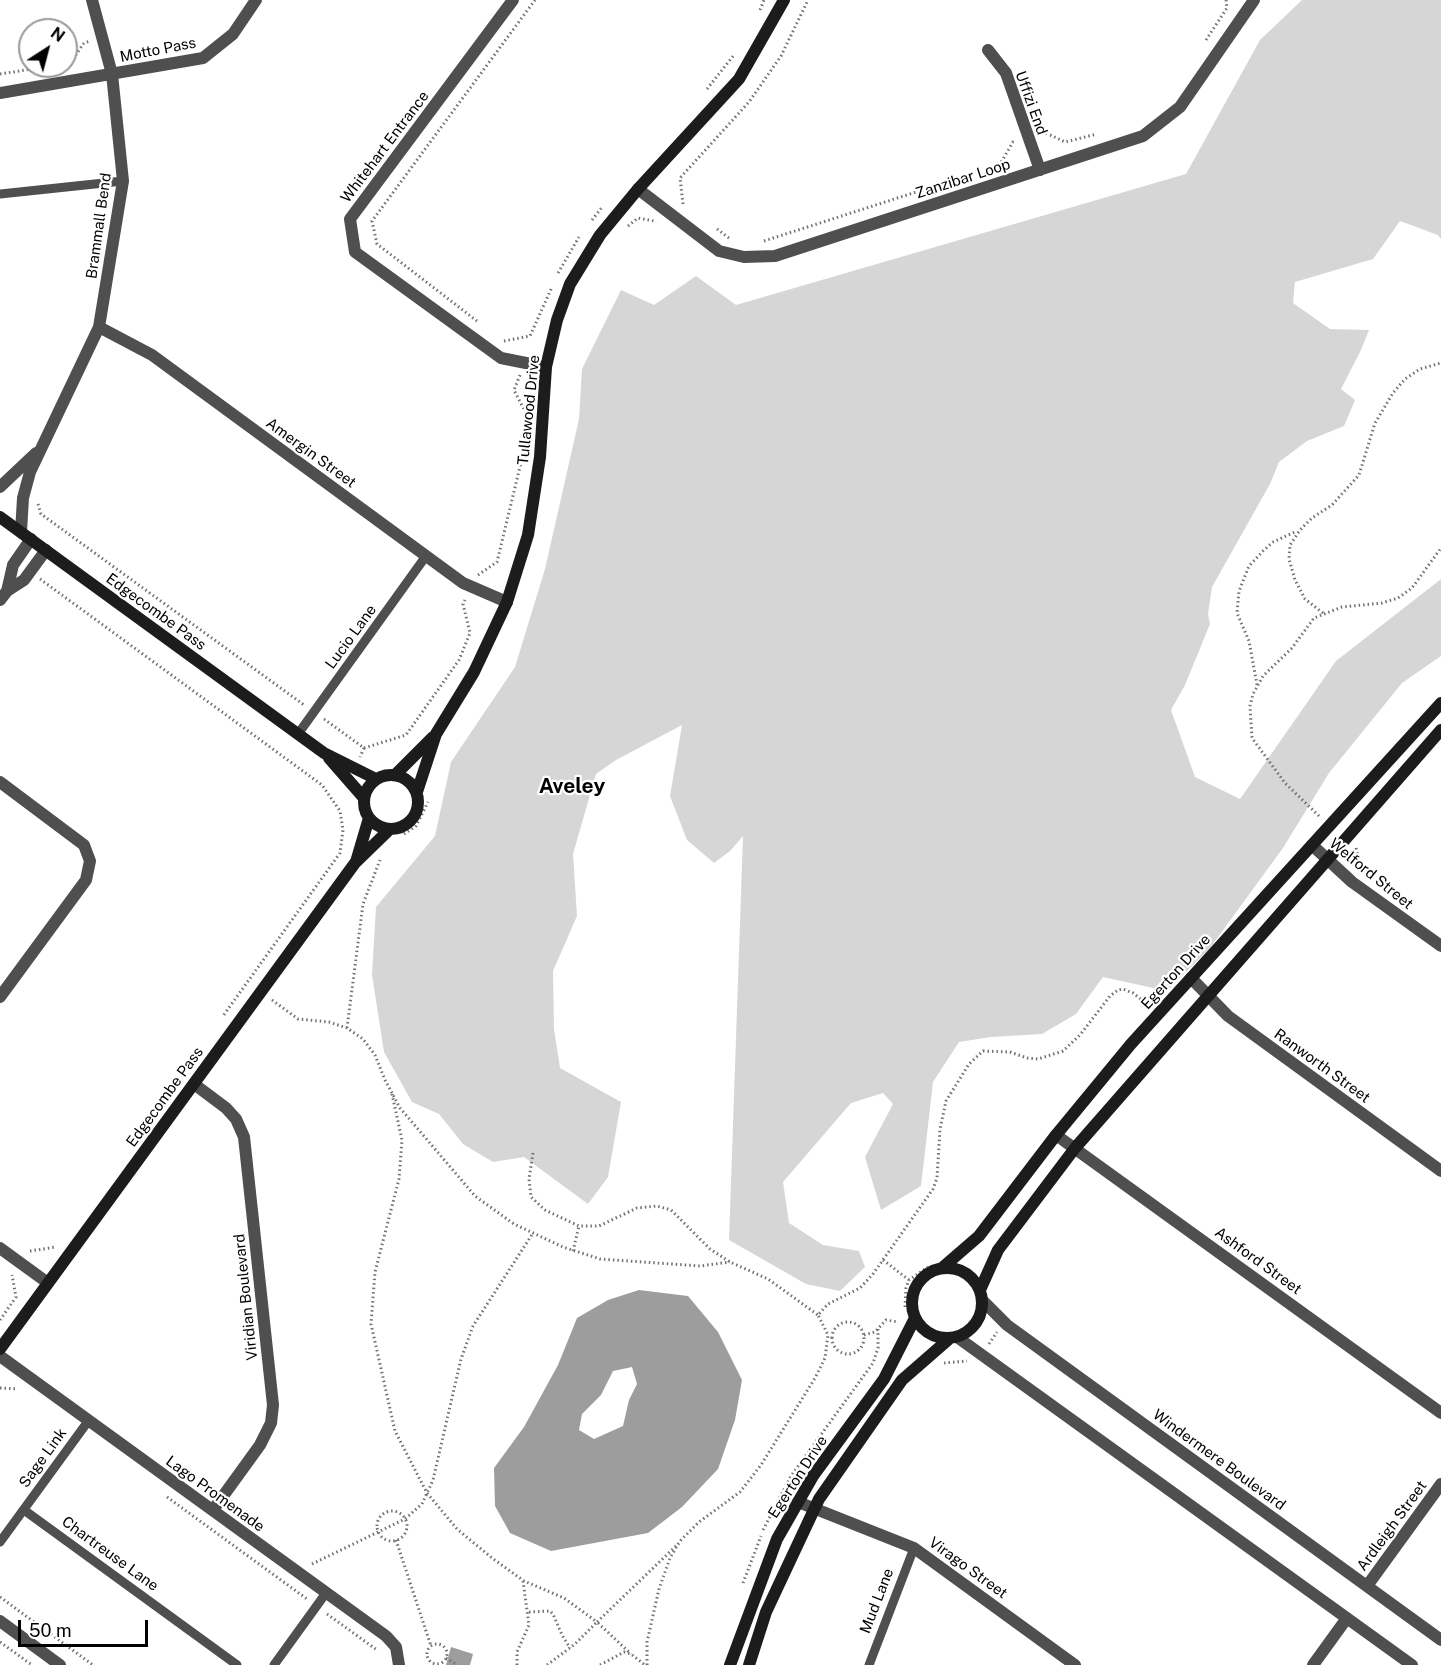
<!DOCTYPE html>
<html>
<head>
<meta charset="utf-8">
<style>
  body { margin:0 }
  #map { position:relative; width:1441px; height:1665px; overflow:hidden; background:#fff; font-family:"Public Sans",sans-serif }
  canvas { display:block }
  .north { position:absolute; left:18px; top:18px; width:60px; height:60px; box-sizing:border-box; background:#fff; border:2px solid #999; border-radius:50%; rotate:36deg; font-size:16px; font-weight:700; line-height:24px; text-align:center; color:#000 }
  .north::after { content:''; display:block; margin:auto; width:21px; height:27px; background:#000; clip-path:polygon(50% 0,100% 100%,50% 72%,0 100%) }
  .scale { position:absolute; left:18px; top:1620px; width:130px; height:27px; box-sizing:border-box; border:3px solid #000; border-top:0; padding-left:8px; font-size:18px; line-height:21px; white-space:nowrap; color:#000; -webkit-text-stroke:4px #fff; paint-order:stroke }
</style>
</head>
<body>
<div id="map">
<canvas width="1441" height="1665"></canvas>
<div class="north">N</div>
<div class="scale">50 m</div>
</div>
<script>
const g = document.querySelector('canvas').getContext('2d');
g.lineJoin = 'round';
function paint(path, color) { g.fillStyle = color; g.fill(path, 'evenodd'); }
const poly = rows => new Path2D(rows.map(r => 'M' + r).join(''));
function trace(path, color, width, dash) { g.strokeStyle = color; g.lineWidth = width; g.lineCap = dash ? 'butt' : 'round'; g.setLineDash(dash || []); g.stroke(path); }
function write(font, color, halo, rows, align = 'center') {
  g.font = font + ' "Public Sans",sans-serif'; g.lineWidth = 4.5; g.setLineDash([]); g.textBaseline = 'middle'; g.strokeStyle = halo; g.fillStyle = color; for (const [text, x, y, turn = 0] of rows) {
    g.save(); g.translate(x, y); g.rotate((+turn || 0) * Math.PI / 180); g.textAlign = isNaN(turn) ? turn : align; if (halo) g.strokeText(text, 0, 0); g.fillText(text, 0, 0); g.restore();
  }
}
const green = poly([
  [1302,0,1441,0,1441,239,1438,235,1400,221,1373,259,1295,282,1293,303,1330,329,1369,330,1361,350,1341,389,1355,400,1344,426,1307,441,1279,462,1270,484,1212,587,1208,614,1210,624,1185,685,1171,710,1195,777,1240,799,1336,661,1441,579,1441,656,1402,683,1329,773,1283,848,1210,948,1167,991,1103,977,1076,1014,1042,1034,991,1037,959,1042,933,1082,921,1186,881,1210,865,1157,893,1104,883,1093,851,1103,783,1182,789,1223,823,1245,859,1251,865,1267,840,1291,806,1284,729,1240,743,836,730,851,714,863,687,840,670,796,682,725,616,760,596,774,573,854,577,916,553,971,554,1029,560,1068,621,1102,608,1177,588,1204,524,1157,493,1162,463,1144,439,1114,412,1102,384,1052,372,975,376,907,435,836,451,762,515,667,545,569,579,419,582,369,621,290,654,305,696,276,736,305,1186,174,1260,40]
]);
const water = poly([
  [639,1290,688,1296,718,1332,742,1380,735,1420,718,1469,682,1507,648,1533,551,1551,510,1533,495,1506,494,1468,524,1427,558,1365,577,1318,608,1300],
  [632,1367,637,1384,629,1400,623,1426,594,1439,579,1430,582,1414,601,1395,613,1371],
  [451,1647,473,1654,470,1665,446,1665]
]);
const path = poly([
  [760,10,764,0],
  [1206,40,1227,8,1226,0],
  [66,64,70,63,84,43,90,41],
  [0,74,51,66],
  [707,89,734,55],
  [1042,131,1065,142,1097,134],
  [999,166,1013,142,1016,141],
  [683,204,680,178,749,102,781,56,808,0],
  [592,220,603,206],
  [628,226,638,218,654,221],
  [717,229,729,238],
  [764,241,938,185],
  [558,273,579,237],
  [477,321,377,244,372,221,535,0],
  [504,341,530,336,552,287],
  [520,375,514,390,526,413,526,428],
  [38,504,41,514,304,705],
  [478,575,497,562,525,446],
  [40,579,322,785,340,811,343,830,340,853,223,1016],
  [1323,613,1305,599,1295,580,1289,559,1290,545,1300,530,1312,518,1332,505,1359,475,1375,423,1393,393,1405,379,1420,369,1441,363],
  [1257,685,1249,641,1237,613,1239,591,1249,566,1263,551,1273,542,1297,531],
  [324,719,364,748,360,757],
  [364,748,406,735,459,660,470,633,463,604,465,600],
  [1319,816,1285,783,1252,738,1250,706,1253,694,1263,676,1292,648,1314,618,1342,607,1382,603,1398,598,1412,588,1441,548],
  [404,834,416,826,428,802],
  [1356,848,1361,870],
  [272,1000,298,1019,329,1022,347,1028,363,1039,375,1055,385,1080,400,1108,475,1196,514,1224,563,1247,600,1259,700,1266,730,1262],
  [347,1028,363,904,380,860],
  [392,1094,402,1140,399,1179,375,1272,371,1324,395,1431,427,1493,457,1529,492,1558,524,1581,564,1598,597,1622,677,1545],
  [533,1153,529,1179,531,1197,545,1210,579,1226,599,1226,637,1208,657,1206,671,1210,710,1249,730,1262,768,1279,818,1315],
  [30,1251,56,1247],
  [573,1251,579,1226],
  [883,1260,909,1280],
  [905,1307,906,1288,909,1280,928,1267],
  [0,1320,16,1297,12,1275],
  '832 1338a16 16 0 1 1 32 0a16 16 0 1 1-32 0Z',
  [864,1335,875,1332,886,1320,898,1322],
  [989,1344,997,1332],
  [944,1363,967,1361],
  [0,1388,18,1389],
  [167,1497,307,1599],
  '377 1526a15 15 0 1 1 30 0a15 15 0 1 1-30 0Z',
  [763,1530,791,1476,873,1363,878,1348,878,1329],
  [396,1540,431,1646],
  [312,1564,405,1519,422,1504,433,1480,461,1359,473,1326,533,1233],
  [743,1583,761,1536],
  [0,1597,93,1665],
  [529,1612,550,1611,553,1614,562,1635,570,1648],
  [327,1614,377,1650],
  [0,1642,32,1665],
  '427 1654a10 10 0 1 1 20 0a10 10 0 1 1-20 0Z',
  [446,1658,457,1665],
  [517,1665,517,1652,529,1625,523,1581],
  [547,1665,575,1644,597,1622,631,1654],
  [600,1665,624,1652,631,1654,645,1665],
  [647,1665,647,1642,659,1589,670,1558,680,1541,699,1522,740,1492,761,1465,815,1378,825,1358,828,1335,818,1315,828,1304,860,1288,873,1274,933,1189,937,1178,940,1129,946,1101,969,1064,983,1051,1010,1052,1027,1058,1038,1059,1063,1051,1080,1035,1110,996,1118,990,1123,989,1133,993,1147,1004]
]);
const lane = poly([
  [0,194,123,181],
  [298,734,426,556],
  [24,1510,237,1665],
  [0,1542,89,1420],
  [274,1665,326,1593],
  [869,1665,914,1548]
]);
const street = poly([
  [513,0,350,219,355,252,501,358,546,367],
  [988,50,1006,73,1040,170],
  [0,93,203,58,233,34,256,0],
  [638,189,719,251,744,257,775,256,1143,136,1180,107,1254,0],
  [99,327,152,355,463,583,507,602],
  [0,487,36,453],
  [21,532,23,498,30,472,99,327,123,181,112,74,92,0],
  [7,591,13,565,31,539],
  [0,600,7,591,24,580,46,550],
  [0,782,84,845,90,861,86,880,0,997],
  [1312,845,1352,882,1441,946],
  [1191,978,1228,1016,1441,1171],
  [194,1084,226,1108,236,1119,244,1137,273,1405,271,1423,260,1445,213,1510],
  [1056,1135,1441,1413],
  [0,1248,48,1283],
  [983,1301,1007,1325,1441,1640],
  [957,1337,1412,1665],
  [0,1356,386,1636,396,1647,399,1665],
  [798,1502,914,1548,1075,1665],
  [1367,1586,1441,1484],
  [0,1621,60,1665],
  [1313,1665,1347,1618]
]);
const secondary = poly([
  [0,517,324,753,376,779],
  [329,758,364,798],
  '364 802a27 27 0 1 1 54 0a27 27 0 1 1-54 0Z',
  [395,775,433,737],
  [417,792,436,734,474,672,507,602,528,535,540,457,546,367,557,320,570,284,600,235,638,189,739,79,784,0],
  [356,862,369,818],
  '912 1303a35 35 0 1 1 70 0a35 35 0 1 1-70 0Z',
  [942,1268,979,1236,1056,1135,1131,1044,1441,703],
  [980,1290,998,1250,1075,1148,1441,730],
  [0,1349,355,863,390,829],
  [730,1665,777,1539,813,1476,884,1379,915,1318],
  [749,1665,766,1612,819,1499,902,1380,949,1339]
]);
const streetNames = [
  ["Motto Pass",158,50,-11],
  ["Uffizi End",1031,103,70],
  ["Whitehart Entrance",385,147,-53],
  ["Zanzibar Loop",963,179,-18],
  ["Brammall Bend",99,226,-82],
  ["Tullawood Drive",529,410,-84],
  ["Amergin Street",311,453,36],
  ["Edgecombe Pass",156,612,36],
  ["Lucio Lane",351,637,-54],
  ["Welford Street",1371,874,39],
  ["Egerton Drive",1176,972,-48],
  ["Ranworth Street",1322,1066,36],
  ["Edgecombe Pass",165,1097,-54],
  ["Ashford Street",1258,1261,36],
  ["Viridian Boulevard",246,1297,-96],
  ["Sage Link",43,1458,-54],
  ["Windermere Boulevard",1219,1460,36],
  ["Egerton Drive",798,1477,-57],
  ["Lago Promenade",215,1494,36],
  ["Ardleigh Street",1392,1526,-54],
  ["Chartreuse Lane",110,1554,36],
  ["Virago Street",968,1568,36],
  ["Mud Lane",877,1601,-69]
];
const districtNames = [
  ["Aveley",572,787]
];
paint(green, '#d6d6d6');
paint(water, '#9d9d9d');
trace(path, '#717171', 3, [1.5, 3]);
trace(lane, '#4f4f4f', 9);
trace(street, '#4f4f4f', 12);
trace(secondary, '#1c1c1c', 12);
write('15px', '#000', '#fff', streetNames);
write('bold 21px', '#000', '#fff', districtNames);
</script>
</body>
</html>
